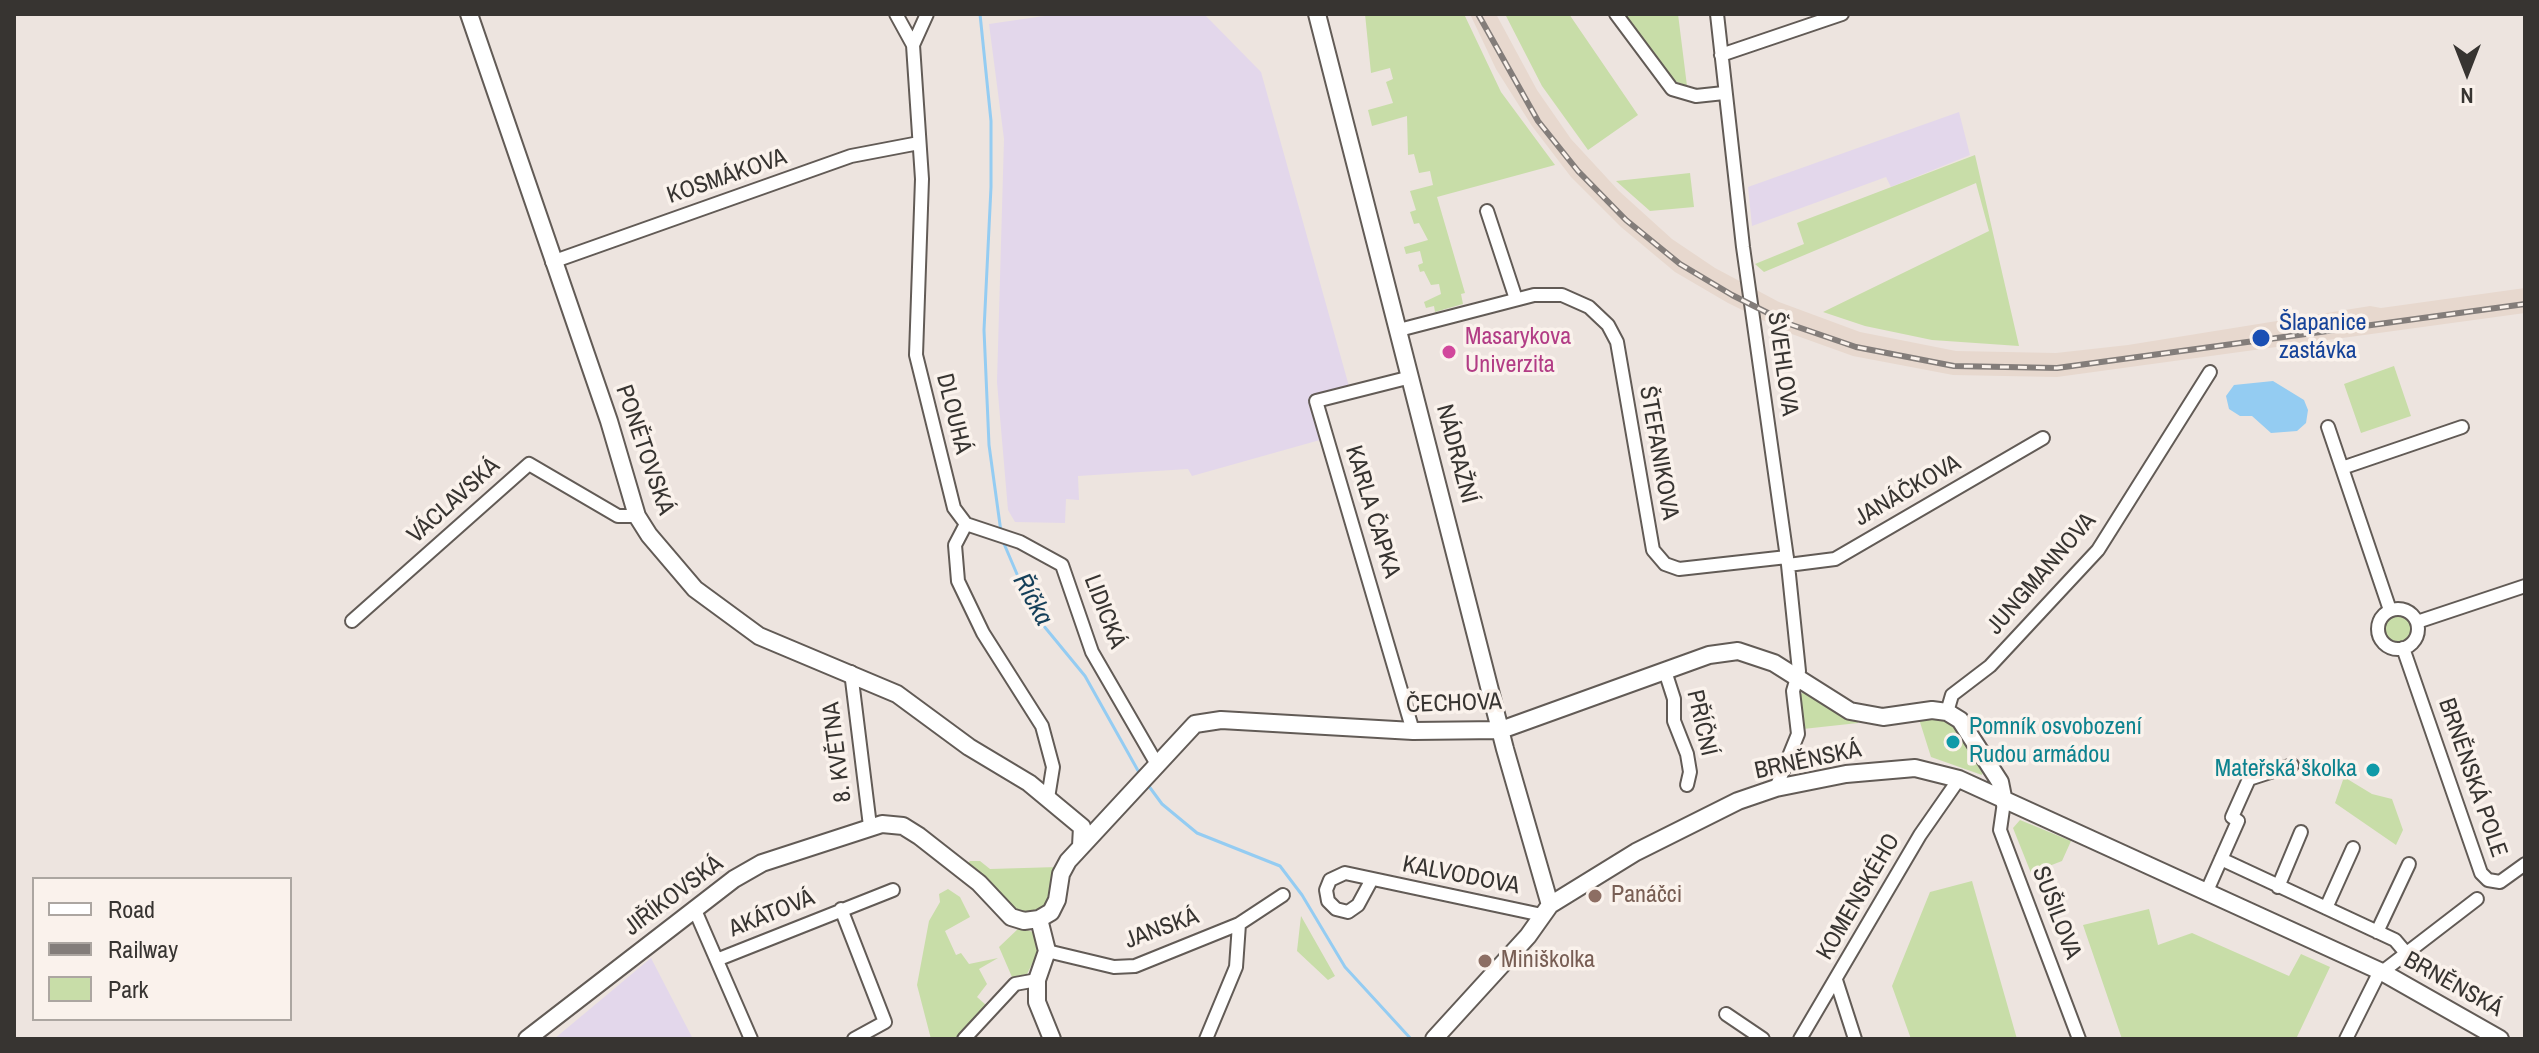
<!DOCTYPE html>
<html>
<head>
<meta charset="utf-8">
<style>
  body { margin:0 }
  #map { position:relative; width:2539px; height:1053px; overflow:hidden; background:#ede4df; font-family:"Archivo Narrow",sans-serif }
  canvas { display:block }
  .frame { position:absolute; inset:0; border:16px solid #373431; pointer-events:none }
  .legend { position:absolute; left:32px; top:877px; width:260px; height:144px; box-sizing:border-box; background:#faf2ec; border:2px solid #aca6a1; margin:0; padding:10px 14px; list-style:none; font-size:24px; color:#373431 }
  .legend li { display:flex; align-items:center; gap:16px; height:40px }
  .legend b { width:40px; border:2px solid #aca6a1 }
  .north { position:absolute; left:2427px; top:32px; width:80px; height:80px; -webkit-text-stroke:6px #faf2ec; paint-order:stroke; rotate:180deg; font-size:22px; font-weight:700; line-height:32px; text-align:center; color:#373431 }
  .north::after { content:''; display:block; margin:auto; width:28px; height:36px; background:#373431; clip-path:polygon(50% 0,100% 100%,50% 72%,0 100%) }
</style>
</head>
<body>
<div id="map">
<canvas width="2539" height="1053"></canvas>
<div class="frame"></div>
<ul class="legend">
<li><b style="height:10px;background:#fff"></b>Road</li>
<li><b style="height:10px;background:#837d7a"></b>Railway</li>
<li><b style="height:22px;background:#c8dda8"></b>Park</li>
</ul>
<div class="north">N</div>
</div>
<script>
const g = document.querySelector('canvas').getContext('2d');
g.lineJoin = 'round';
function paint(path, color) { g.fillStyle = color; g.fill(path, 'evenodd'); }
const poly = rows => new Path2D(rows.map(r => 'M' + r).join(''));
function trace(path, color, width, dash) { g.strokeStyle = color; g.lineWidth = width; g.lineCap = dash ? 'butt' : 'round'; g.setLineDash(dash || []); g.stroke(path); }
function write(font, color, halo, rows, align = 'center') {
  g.font = font + ' "Archivo Narrow",sans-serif'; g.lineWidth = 7; g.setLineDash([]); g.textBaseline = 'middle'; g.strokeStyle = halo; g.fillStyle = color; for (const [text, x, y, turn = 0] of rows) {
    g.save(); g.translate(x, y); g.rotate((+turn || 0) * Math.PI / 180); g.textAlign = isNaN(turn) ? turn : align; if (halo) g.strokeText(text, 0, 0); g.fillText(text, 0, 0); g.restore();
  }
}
const industrial = poly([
  [1058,14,1204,14,1261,72,1352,397,1316,405,1327,438,1192,476,1188,469,1078,476,1079,500,1066,499,1065,523,1015,522,1008,510,997,382,1004,139,989,24],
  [1959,112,1970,155,1891,187,1886,177,1752,226,1748,187],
  [651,958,693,1039,554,1039]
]);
const built = poly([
  [1470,14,1496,14,1537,90,1571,139,1619,191,1672,239,1715,268,1779,302,1860,332,1956,351,2056,353,2128,345,2370,306,2381,308,2525,288,2525,313,2057,377,1953,375,1853,356,1789,333,1728,303,1675,272,1621,227,1571,177,1532,126,1496,69]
]);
const green = poly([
  [1365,14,1464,14,1501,92,1555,165,1437,197,1465,293,1461,294,1463,304,1435,312,1434,306,1426,308,1424,302,1441,294,1439,284,1431,285,1424,271,1420,272,1418,265,1423,263,1420,251,1406,254,1404,247,1428,240,1419,223,1414,224,1410,212,1416,210,1410,191,1433,185,1430,171,1419,173,1414,154,1408,155,1407,116,1372,126,1368,110,1393,103,1386,82,1393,79,1390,68,1371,73],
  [1505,14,1569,14,1638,115,1588,150,1542,86],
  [1625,14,1678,14,1687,86,1672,80],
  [1975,155,2019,346,1932,340,1865,326,1823,312,1989,231,1976,183,1764,272,1755,264,1804,244,1797,223],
  [1690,173,1694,207,1650,211,1616,181],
  [2394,366,2411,416,2361,433,2344,384],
  '2382 629a15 15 0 1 1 30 0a15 15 0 1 1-30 0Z',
  [1805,690,1857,717,1858,723,1803,729,1800,695],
  [1919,719,1940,719,1960,730,1983,771,1982,775,1931,757],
  [2344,777,2372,794,2392,799,2403,830,2396,845,2335,803],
  [2020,820,2071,841,2062,861,2031,873,2013,828],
  [970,861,980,861,990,869,1058,867,1052,895,1037,913,1017,914,966,865],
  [1972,881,2017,1039,1911,1039,1892,986,1930,892],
  [948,889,960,897,970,917,945,931,956,955,961,953,969,964,998,958,979,969,987,984,977,997,986,1005,955,1039,931,1039,917,985,929,921,940,902,939,894],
  [2149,909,2158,945,2192,933,2289,976,2301,954,2330,967,2296,1039,2122,1039,2083,925],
  [1301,916,1335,976,1328,980,1297,951],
  [1020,927,1035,933,1039,950,1027,974,1012,977,999,947]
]);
const water = poly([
  [2273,381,2304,400,2308,410,2306,423,2297,431,2271,433,2252,416,2240,416,2229,409,2226,396,2234,385]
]);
const stream = poly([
  [980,14,991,121,991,187,984,330,989,445,1001,532],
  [1002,539,1034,614,1085,676,1141,776],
  [1148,785,1162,804,1197,833,1280,866,1302,895,1345,967,1411,1039]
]);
const minor = poly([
  [896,14,913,45,922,179,916,355,954,508,966,524],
  [1616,14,1672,89,1696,96,1724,93],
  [1717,14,1743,247,1788,565,1799,671,1793,691,1798,734,1776,788],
  [913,45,927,14],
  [1721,55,1842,14],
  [1487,211,1516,299],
  [552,262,851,156,919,143],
  [1399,330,1534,295,1562,295,1589,307,1608,325,1617,342,1653,550,1665,564,1679,569,1787,557],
  [1411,377,1316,401,1413,731],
  [2328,427,2390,610],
  [2342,468,2462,427],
  [966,524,1020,542,1062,565,1092,652,1158,766],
  [966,524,955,545,958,581,983,633,1042,726,1053,767,1048,798],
  [1788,565,1835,559,2043,438],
  '2378 629a20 20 0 1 1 40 0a20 20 0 1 1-40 0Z',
  [352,621,529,464,618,516,637,516],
  [2417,622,2525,586],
  [2403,648,2481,873,2488,880,2500,882,2525,864],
  [1665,671,1674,699,1674,721,1687,754,1690,772,1687,785],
  [851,672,870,826],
  [1947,712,1952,695,1990,666,2098,550,2210,372],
  [2004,802,2000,830,2079,1039],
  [2221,859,2395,940,2406,953],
  [1371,881,1358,905,1348,912,1336,909,1328,901,1326,890,1330,880,1345,873,1542,915],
  [2278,887,2301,832],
  [2206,893,2238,821,2232,817,2249,779,2292,765],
  [694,908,751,1039],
  [2326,908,2353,848],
  [841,909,885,1022,854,1039],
  [2377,932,2409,864],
  [1047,951,1114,967,1135,966,1239,924,1283,895],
  [719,959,893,890],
  [2382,972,2477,899],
  [1836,980,1855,1039],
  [1726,1014,1763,1039],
  [964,1039,1015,984,1037,980],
  [1206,1039,1236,967,1239,924],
  [1800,1039,1920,835,1959,779],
  [2346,1039,2380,971]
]);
const tertiary = poly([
  [469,14,609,421,637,516,649,535,695,589,759,636,897,694,969,747,1029,783,1082,827,1081,846],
  [1317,14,1505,749,1550,905],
  [527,1039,734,879,762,863,882,824,903,826,919,836,979,883,1011,917,1024,921,1039,919],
  [1052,1039,1037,1002,1037,980,1047,951,1039,919,1051,912,1057,900,1061,874,1068,861,1195,724,1221,720,1413,731,1501,730,1709,655,1738,651,1774,663,1850,711,1883,717,1932,710,1947,712,1960,720,2000,782,2004,802],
  [1434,1039,1528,936,1550,905,1636,852,1738,801,1776,788,1846,774,1915,768,1959,779,2382,972,2500,1039]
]);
const rail = poly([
  [1478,14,1538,121,1578,171,1626,220,1680,264,1732,295,1792,325,1856,347,1954,366,2057,368,2525,304]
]);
const markers = [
  [2261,338,10,"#1a4fb4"],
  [1449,352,8,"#d1479c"],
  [1953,742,8,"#0f9aa8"],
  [2373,770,8,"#0f9aa8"],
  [1595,896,8,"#8d6e63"],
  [1485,961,8,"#8d6e63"]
];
const streetNames = [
  ["KOSMÁKOVA",727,177,-19],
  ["ŠVEHLOVA",1782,364,82],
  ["DLOUHÁ",953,414,76],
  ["PONĚTOVSKÁ",644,450,71],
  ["ŠTEFANIKOVA",1658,453,80],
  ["NÁDRAŽNÍ",1456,454,75],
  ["JANÁČKOVA",1908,491,-30],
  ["VÁCLAVSKÁ",454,501,-42],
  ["KARLA ČAPKA",1372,512,73],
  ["JUNGMANNOVA",2042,574,-49],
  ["LIDICKÁ",1104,612,69],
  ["ČECHOVA",1454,704,-2],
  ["PŘÍČNÍ",1701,723,77],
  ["8. KVĚTNA",838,752,-97],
  ["BRNĚNSKÁ",1808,761,-12],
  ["BRNĚNSKÁ POLE",2472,778,71],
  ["KALVODOVA",1461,876,11],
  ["JIŘÍKOVSKÁ",674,896,-37],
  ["KOMENSKÉHO",1859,897,-60],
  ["SUŠILOVA",2056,913,69],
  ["AKÁTOVÁ",772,914,-22],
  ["JANSKÁ",1162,929,-20],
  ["BRNĚNSKÁ",2453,985,29]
];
const transitNames = [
  ["Šlapanice",2279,324],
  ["zastávka",2279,352]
];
const hotelNames = [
  ["Masarykova",1465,338],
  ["Univerzita",1465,366]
];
const cultureNames = [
  ["Pomník osvobození",1969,728],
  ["Rudou armádou",1969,756],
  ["Mateřská školka",2357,770,"right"]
];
const educationNames = [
  ["Panáčci",1611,896],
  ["Miniškolka",1501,961]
];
const waterNames = [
  ["Říčka",1032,600,61]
];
paint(industrial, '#e3d7eb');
paint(built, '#e7d8ce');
paint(green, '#c8dda8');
paint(water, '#94ccf2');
trace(stream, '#94ccf2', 3);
trace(minor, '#625b56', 16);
trace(tertiary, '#625b56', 20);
trace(minor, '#fff', 12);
trace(tertiary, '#fff', 16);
trace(rail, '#837d7a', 6);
trace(rail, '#faf2ec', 3, [9]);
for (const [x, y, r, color] of markers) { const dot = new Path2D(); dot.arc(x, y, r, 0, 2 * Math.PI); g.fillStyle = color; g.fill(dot); trace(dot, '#faf2ec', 3); }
write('24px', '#373431', '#faf2ec', streetNames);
write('24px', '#164399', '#faf2ec', transitNames, 'left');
write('24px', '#b23c85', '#faf2ec', hotelNames, 'left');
write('24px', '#0d838f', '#faf2ec', cultureNames, 'left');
write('24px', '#785e54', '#faf2ec', educationNames, 'left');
write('italic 26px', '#143f59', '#faf2ec', waterNames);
</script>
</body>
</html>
